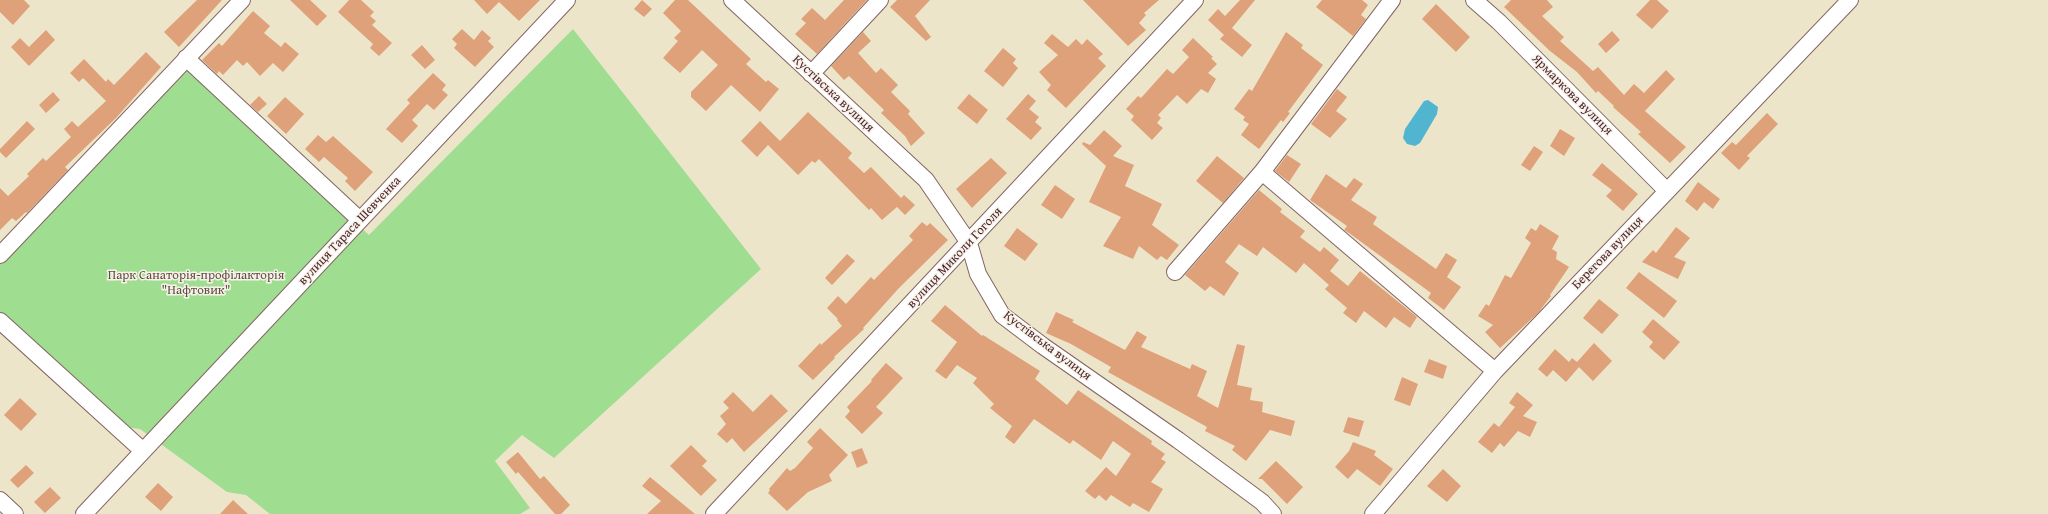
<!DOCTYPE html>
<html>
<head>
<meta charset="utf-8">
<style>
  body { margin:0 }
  canvas { display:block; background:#ede5ca }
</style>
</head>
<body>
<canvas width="2048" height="514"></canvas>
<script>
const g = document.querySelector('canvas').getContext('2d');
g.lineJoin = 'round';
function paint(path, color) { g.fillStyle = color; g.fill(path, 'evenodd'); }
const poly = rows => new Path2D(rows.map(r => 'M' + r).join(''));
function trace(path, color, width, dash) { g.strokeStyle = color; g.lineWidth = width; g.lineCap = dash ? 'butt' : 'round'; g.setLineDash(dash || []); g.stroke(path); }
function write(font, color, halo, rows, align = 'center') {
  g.font = font + ' "Gentium Book Plus",serif'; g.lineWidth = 3; g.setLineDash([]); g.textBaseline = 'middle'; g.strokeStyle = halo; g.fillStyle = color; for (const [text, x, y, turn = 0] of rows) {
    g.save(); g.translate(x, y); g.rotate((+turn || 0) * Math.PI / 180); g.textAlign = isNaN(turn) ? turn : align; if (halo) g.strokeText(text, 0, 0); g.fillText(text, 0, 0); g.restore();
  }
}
const green = poly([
  [573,29,761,269,554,458,522,435,495,461,530,508,520,514,270,514,246,495,227,492,140,429,125,427,0,317,0,264,190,68,369,235]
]);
const water = poly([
  [1428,100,1438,107,1437,114,1420,143,1415,146,1407,144,1403,138,1405,129,1424,101]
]);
const building = poly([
  [0,0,24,0,30,6,13,25,0,12],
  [197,0,222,0,179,47,164,32],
  [290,0,310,0,327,16,317,26],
  [349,0,361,0,374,12,370,16,376,21,372,25,392,43,379,56,370,48,373,44,338,12],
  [474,0,540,0,519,21,499,2,487,14],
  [642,0,652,9,644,17,634,9],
  [675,0,688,0,751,59,746,64,766,82,768,80,779,89,760,112,731,85,706,111,691,97,691,92,718,65,702,50,680,73,663,58,678,41,674,38,681,31,663,13],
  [844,0,867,0,817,54,795,34,806,23,801,19,812,8,825,20],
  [897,0,930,0,915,16,931,37,926,41,890,7],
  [1083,0,1159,0,1144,13,1146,15,1139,23,1146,30,1128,46],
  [1240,0,1255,0,1232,28,1252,45,1242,57,1220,39,1224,35,1208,20,1218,9,1225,16],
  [1322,0,1362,0,1368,5,1361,15,1366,19,1353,36,1316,7],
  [1511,0,1547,0,1553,7,1542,16,1564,37,1560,41,1593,71,1598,67,1624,95,1634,84,1644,93,1666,70,1675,79,1645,111,1686,147,1670,163,1638,134,1641,132,1613,107,1614,106,1598,91,1596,93,1577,72,1550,51,1504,7],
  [1650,0,1657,0,1669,11,1652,29,1636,15],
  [1436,4,1470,37,1456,52,1422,19],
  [253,11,270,26,264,33,281,47,285,42,299,54,283,72,273,63,260,76,247,62,243,66,237,60,223,75,219,71,217,74,202,60,219,43,222,46],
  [462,29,474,40,482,30,491,38,488,41,494,47,475,67,454,48,457,44,452,39],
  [46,30,55,40,29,66,11,47,20,38,29,47],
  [1612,31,1620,40,1606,53,1598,44],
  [863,32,871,41,858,53,876,73,881,68,898,85,891,92,910,111,908,114,925,133,911,146,905,136,881,113,884,110,849,76,844,80,831,66],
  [1286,32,1303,45,1301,48,1323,65,1288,112,1290,113,1283,122,1281,120,1259,149,1241,135,1249,124,1243,120,1245,117,1234,109,1249,89,1252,91],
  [1052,34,1068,47,1076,39,1082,45,1087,39,1103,54,1098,58,1106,66,1066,108,1047,90,1051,85,1039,72,1058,55,1044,43],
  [1193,38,1213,57,1211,58,1217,64,1208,73,1216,79,1208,93,1201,89,1187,104,1177,95,1158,115,1161,118,1157,123,1163,128,1152,140,1131,120,1134,116,1126,109,1138,96,1141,98,1167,69,1173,74,1189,57,1182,50],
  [422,45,435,60,425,69,411,55],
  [1003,48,1016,59,1013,63,1018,68,1003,87,984,71],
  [146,52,161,67,116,118,65,167,68,170,27,213,26,212,16,221,12,218,0,230,0,188,8,196,29,176,27,174,43,158,46,161,71,137,64,129,72,121,78,127,106,101,83,78,79,82,70,73,84,59,106,82,108,79,114,85],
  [433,73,446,85,442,90,448,95,434,110,427,104,412,120,418,126,402,143,386,129,410,103,407,100],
  [1337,89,1347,97,1336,111,1347,119,1330,138,1311,124],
  [53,92,60,100,46,113,39,105],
  [969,94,988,110,977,124,957,108],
  [1028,94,1036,101,1029,109,1039,117,1035,122,1042,128,1031,140,1006,119],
  [259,96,267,104,258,112,250,105],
  [285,97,304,114,286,134,267,116],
  [808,112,852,153,848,158,864,173,871,167,901,198,904,195,915,205,905,215,897,207,882,220,871,208,869,210,819,159,815,163,812,161,798,175,768,145,757,157,741,141,760,121,780,141],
  [1767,113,1778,124,1747,156,1750,158,1739,170,1721,153,1732,142,1736,145],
  [27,121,35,129,6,158,0,152,0,149],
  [1560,129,1575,138,1564,156,1550,146],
  [1104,130,1122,146,1113,156,1134,165,1125,186,1162,204,1152,225,1179,245,1167,260,1161,256,1157,260,1139,246,1133,259,1103,246,1121,217,1089,202,1106,166,1082,144,1083,142,1090,145],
  [318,135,326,142,333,136,373,172,355,191,345,181,348,178,324,157,319,162,305,149],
  [1534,146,1543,152,1530,171,1521,165],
  [1287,155,1301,164,1289,182,1275,171],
  [1217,156,1244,178,1223,203,1196,181],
  [991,158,1007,173,972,208,956,189],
  [1602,163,1638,194,1623,211,1606,196,1612,190,1592,175],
  [1326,174,1346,188,1354,178,1363,184,1351,200,1377,217,1373,224,1436,269,1446,253,1457,260,1447,277,1461,287,1444,310,1428,298,1431,293,1349,233,1344,230,1347,226,1310,200],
  [1698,182,1720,199,1713,209,1704,202,1697,211,1685,201],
  [1055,185,1075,199,1062,219,1041,205],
  [1259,190,1282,209,1280,212,1305,231,1300,237,1320,252,1324,247,1339,260,1330,271,1348,286,1360,271,1417,317,1410,328,1394,317,1386,328,1364,311,1356,323,1343,313,1347,308,1325,289,1329,285,1304,263,1296,273,1263,247,1257,256,1239,244,1225,262,1239,273,1224,296,1210,286,1205,291,1185,275],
  [922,222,927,226,930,223,948,240,899,288,863,328,864,329,834,357,835,358,813,380,798,366,820,343,821,345,842,326,837,320,838,319,827,308,838,296,846,304,871,277,874,280,913,240,909,236],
  [1540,224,1559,236,1552,249,1557,252,1556,259,1569,267,1550,295,1551,296,1538,313,1500,348,1485,332,1493,325,1478,316,1486,304,1489,306,1505,275,1511,278,1531,243,1525,238,1531,228,1536,231],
  [1676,227,1690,238,1674,257,1686,262,1678,279,1642,262,1653,250,1656,253],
  [1017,228,1038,244,1025,261,1004,246],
  [847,254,855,261,832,285,825,278],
  [1639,272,1677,301,1664,318,1626,288],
  [1599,299,1619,315,1602,334,1583,318],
  [945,305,982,336,983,335,1040,371,1035,379,1067,405,1078,390,1152,441,1151,444,1165,454,1161,459,1166,462,1151,482,1163,489,1149,512,1133,503,1130,507,1111,495,1106,501,1099,495,1095,499,1085,491,1106,467,1116,476,1131,454,1113,441,1101,460,1073,440,1070,444,1034,419,1014,444,1005,437,1012,426,990,408,994,404,973,383,977,378,957,365,946,379,935,371,957,342,931,321],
  [1056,312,1074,320,1072,322,1125,350,1137,331,1147,337,1141,347,1190,369,1192,364,1207,371,1197,396,1218,408,1237,344,1245,346,1237,385,1252,388,1250,400,1263,402,1262,412,1295,421,1291,436,1270,430,1246,461,1232,450,1235,446,1205,431,1207,427,1108,372,1111,367,1071,344,1046,333],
  [1653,319,1680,342,1664,360,1649,347,1653,342,1642,332],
  [1594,343,1612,361,1593,381,1579,367,1566,382,1553,370,1547,377,1538,369,1555,349,1569,362,1572,358,1577,362],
  [1429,359,1447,366,1443,379,1424,372],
  [886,363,903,378,876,407,883,413,862,434,845,417,850,411,847,407,872,381,871,380],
  [1402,377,1418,384,1410,406,1394,400],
  [733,392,753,412,771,394,788,411,744,452,732,438,727,443,717,434,726,424,720,416,729,408,723,402],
  [1517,392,1533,405,1523,416,1537,422,1530,437,1518,431,1504,447,1500,443,1492,453,1478,442,1494,423,1499,427,1515,407,1509,403],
  [20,398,37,414,21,431,4,415],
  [1348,417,1364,421,1359,437,1343,432],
  [820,428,848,455,829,475,832,481,808,492,787,511,768,493,770,490,769,489,787,468,790,471,795,468,813,448,807,442],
  [1353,442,1376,451,1374,455,1393,469,1380,486,1357,469,1348,479,1335,467,1349,451],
  [691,445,707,461,702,466,717,480,701,496,670,466],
  [862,448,868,463,857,468,851,452],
  [518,452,540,479,544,476,570,505,561,514,555,514,518,472,516,474,506,462],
  [1276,461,1303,487,1287,504,1262,479,1258,479],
  [26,465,34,473,18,488,10,480],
  [1443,469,1461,486,1447,502,1427,486],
  [650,477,695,514,647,514,661,501,642,486],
  [158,483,173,497,161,511,145,497],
  [50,487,61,498,45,513,34,502],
  [233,500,248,514,220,514]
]);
const street = poly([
  [732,0,926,180,969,243,978,274,1002,315,1043,346,1178,440,1262,502,1273,514],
  [1392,0,1262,172,1495,371],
  [1474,0,1499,22,1667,191],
  [186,58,360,220],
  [811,74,880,0],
  [0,255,242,0],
  [1175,272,1262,172],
  [0,321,143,451],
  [0,500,15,514],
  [84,514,567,0],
  [714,514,1195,0],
  [1373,514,1495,371,1850,0]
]);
const streetNames = [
  ["Кустівська вулиця",833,94,43],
  ["Ярмаркова вулиця",1572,95,45],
  ["вулиця Тараса Шевченка",350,231,-47],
  ["Берегова вулиця",1608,253,-46],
  ["вулиця Миколи Гоголя",955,258,-47],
  ["Кустівська вулиця",1047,346,37]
];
const parkNames = [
  ["Парк Санаторія-профілакторія",196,276],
  ["\"Нафтовик\"",196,291]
];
paint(green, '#9fdd91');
paint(water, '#51b5d0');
paint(building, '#dea179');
trace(street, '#836463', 18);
trace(street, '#fff', 16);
write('13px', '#4a1f2b', '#f7f3e8', streetNames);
write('13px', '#5f4e44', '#f7f3e8', parkNames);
</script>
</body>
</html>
